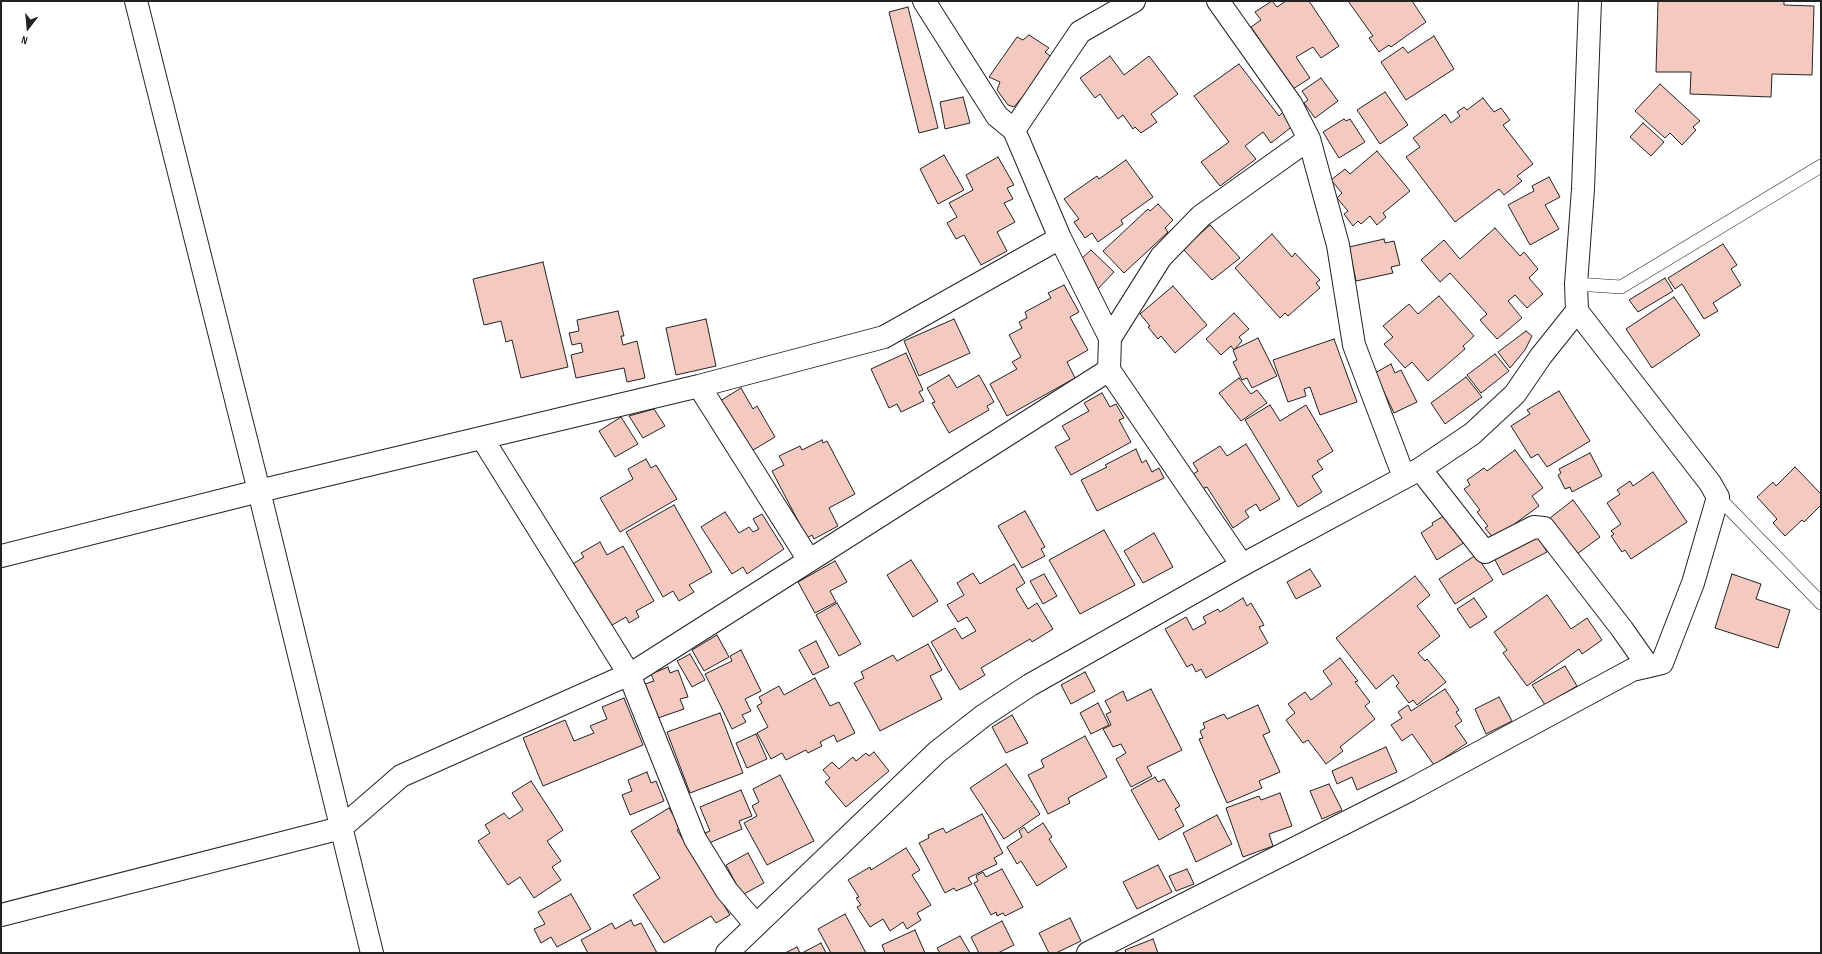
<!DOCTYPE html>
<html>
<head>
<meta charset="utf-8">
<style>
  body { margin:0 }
  #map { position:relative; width:1822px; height:954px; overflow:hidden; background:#fff; font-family:"Sofia Sans Condensed",sans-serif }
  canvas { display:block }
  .frame { position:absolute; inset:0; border:2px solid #222; pointer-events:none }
  .north { position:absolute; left:8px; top:8px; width:40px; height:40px; -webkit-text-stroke:3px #fff; paint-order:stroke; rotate:196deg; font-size:11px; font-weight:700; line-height:16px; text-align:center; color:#222 }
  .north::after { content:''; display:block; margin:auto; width:14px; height:18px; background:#222; clip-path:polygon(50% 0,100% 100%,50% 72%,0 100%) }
</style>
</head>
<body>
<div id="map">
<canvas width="1822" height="954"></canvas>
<div class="frame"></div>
<div class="north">N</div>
</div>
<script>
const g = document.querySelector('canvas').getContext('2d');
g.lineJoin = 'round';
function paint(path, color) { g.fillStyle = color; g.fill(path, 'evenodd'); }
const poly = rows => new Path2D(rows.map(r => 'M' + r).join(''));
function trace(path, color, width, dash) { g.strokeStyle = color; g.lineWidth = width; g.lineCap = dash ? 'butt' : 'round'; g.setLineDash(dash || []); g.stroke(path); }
const building = poly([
  [1272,1,1277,7,1286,1,1309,1,1339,46,1321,58,1313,47,1296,57,1310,78,1293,89,1251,27,1261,20,1255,12,1272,1],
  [1348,1,1412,1,1426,22,1391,47,1389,45,1379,52,1369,38,1373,36,1348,1],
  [1658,1,1784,1,1784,5,1814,6,1812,75,1772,74,1771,97,1690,94,1691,72,1656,72,1658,1],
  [908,7,938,128,919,133,889,12,908,7],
  [1029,35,1049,48,1045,52,1054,59,1014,107,1008,105,997,90,1000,82,989,77,1017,37,1023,40,1029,35],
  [1434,36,1454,69,1406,100,1381,62,1403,47,1408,53,1434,36],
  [1110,56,1124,75,1149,56,1178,94,1151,114,1157,122,1141,133,1135,127,1133,129,1123,115,1118,119,1100,94,1095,98,1080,78,1110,56],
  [1239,64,1279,116,1283,112,1294,125,1271,143,1263,132,1245,146,1256,159,1220,186,1201,162,1229,142,1194,96,1239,64],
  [1321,78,1338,101,1315,118,1304,103,1308,100,1302,91,1321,78],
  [1660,84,1700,121,1693,127,1696,130,1682,145,1670,133,1665,138,1635,111,1660,84],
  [1385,92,1408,125,1380,144,1357,110,1385,92],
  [963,97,970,123,945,129,940,102,963,97],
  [1483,98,1494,112,1501,108,1510,120,1503,125,1533,164,1517,176,1522,181,1504,195,1499,189,1455,222,1406,157,1420,147,1413,138,1445,114,1451,123,1460,116,1457,112,1464,107,1467,110,1483,98],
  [1344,119,1346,121,1350,119,1365,142,1339,158,1323,132,1344,119],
  [1643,123,1664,142,1651,156,1630,137,1643,123],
  [1377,151,1410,191,1383,213,1386,217,1377,225,1370,216,1361,224,1358,221,1353,226,1344,214,1348,211,1337,198,1342,193,1331,180,1345,169,1350,174,1377,151],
  [944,155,964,190,938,204,920,169,944,155],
  [998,157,1014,185,1007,188,1013,199,1004,203,1015,222,997,232,1007,251,981,265,964,235,956,239,947,223,957,217,949,203,973,190,966,175,998,157],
  [1126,160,1153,197,1121,220,1123,224,1098,242,1092,233,1085,238,1074,222,1079,219,1064,199,1097,176,1099,179,1126,160],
  [1549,177,1560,197,1545,205,1559,229,1530,245,1508,205,1534,191,1532,186,1549,177],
  [1158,204,1173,220,1165,228,1168,232,1124,273,1103,251,1148,209,1150,211,1158,204],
  [1210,225,1240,258,1212,280,1183,249,1210,225],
  [1495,228,1520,256,1524,252,1538,269,1529,278,1543,294,1527,308,1515,295,1508,301,1522,318,1497,339,1480,320,1487,314,1450,273,1440,282,1421,260,1444,240,1460,259,1495,228],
  [1272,234,1292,257,1295,253,1320,280,1316,283,1320,288,1288,316,1285,313,1280,318,1235,268,1272,234],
  [1384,239,1385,243,1394,241,1400,265,1391,267,1393,273,1356,281,1349,247,1384,239],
  [1723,244,1737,265,1731,269,1741,285,1713,303,1718,311,1704,319,1682,284,1675,289,1668,278,1723,244],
  [1091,250,1114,272,1095,292,1081,259,1091,250],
  [543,262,568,367,521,378,512,340,506,342,501,321,484,325,473,279,543,262],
  [1665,278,1673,291,1638,312,1629,300,1665,278],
  [1064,285,1079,312,1070,317,1088,350,1067,362,1075,378,1007,416,990,384,1017,369,1012,362,1021,357,1009,335,1022,328,1019,322,1027,318,1025,312,1051,298,1048,293,1064,285],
  [1173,286,1207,325,1175,353,1161,336,1158,339,1148,327,1150,326,1140,314,1173,286],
  [1439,296,1474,336,1463,346,1465,349,1428,381,1412,362,1405,368,1384,344,1393,337,1383,326,1409,304,1418,314,1439,296],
  [1674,297,1700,335,1652,368,1626,329,1674,297],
  [618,311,624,336,621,336,623,345,637,341,645,378,627,382,624,368,576,378,571,355,583,352,581,343,572,345,569,333,579,331,577,320,618,311],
  [1234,313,1249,329,1239,337,1242,341,1234,350,1231,346,1221,355,1206,339,1234,313],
  [706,319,716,366,676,375,666,328,706,319],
  [954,319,970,353,919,376,904,341,954,319],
  [1526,331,1532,336,1525,350,1510,368,1498,352,1526,331],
  [1258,338,1277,376,1252,388,1247,378,1242,380,1233,362,1237,360,1233,350,1258,338],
  [1334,339,1357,402,1320,415,1310,387,1304,389,1306,396,1288,402,1273,360,1334,339],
  [906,353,923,390,919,392,924,401,901,412,897,404,889,408,871,369,906,353],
  [1495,354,1509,371,1481,393,1467,375,1495,354],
  [1391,364,1395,373,1401,370,1417,402,1394,413,1375,373,1391,364],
  [949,375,957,388,979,375,994,402,987,406,989,410,949,433,932,403,935,402,927,388,949,375],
  [1466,377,1482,397,1445,424,1431,403,1466,377],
  [1239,378,1251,394,1257,390,1267,403,1241,421,1219,393,1239,378],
  [741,388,753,409,757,406,775,437,750,452,720,401,741,388],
  [1559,391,1590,441,1547,467,1538,454,1531,458,1511,426,1530,414,1527,410,1559,391],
  [1102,393,1110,407,1116,404,1124,418,1119,420,1131,442,1071,475,1055,447,1070,439,1062,426,1089,411,1084,403,1102,393],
  [1270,405,1280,421,1306,405,1333,451,1317,461,1323,469,1312,476,1322,492,1298,507,1245,420,1270,405],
  [654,409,665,426,643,438,629,416,654,409],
  [621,417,638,444,615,457,599,431,621,417],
  [822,440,823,443,827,441,855,494,829,508,838,526,814,539,812,535,807,538,772,471,784,465,779,456,800,446,802,450,822,440],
  [1246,444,1280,499,1260,511,1256,504,1245,511,1249,517,1233,528,1207,487,1202,489,1193,474,1198,471,1193,463,1220,446,1227,456,1246,444],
  [1136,449,1142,463,1146,460,1152,472,1159,468,1164,478,1097,511,1081,480,1107,467,1105,465,1136,449],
  [1515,450,1543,488,1532,496,1539,506,1494,539,1485,528,1488,526,1477,512,1480,510,1464,489,1470,485,1467,480,1484,468,1487,471,1515,450],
  [1590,453,1602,476,1572,492,1570,487,1565,489,1558,475,1561,473,1559,469,1590,453],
  [646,459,651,468,656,465,677,499,620,532,600,498,633,479,628,469,646,459],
  [1795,467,1821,494,1821,505,1804,522,1802,520,1785,536,1773,523,1777,519,1757,497,1773,482,1776,486,1795,467],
  [1653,472,1687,522,1631,559,1625,550,1622,552,1611,536,1614,534,1611,531,1621,524,1607,503,1620,494,1617,490,1630,481,1633,486,1653,472],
  [1573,500,1600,537,1577,554,1550,518,1573,500],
  [674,505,712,572,689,585,694,592,679,601,673,591,663,597,626,532,674,505],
  [1025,511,1045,547,1041,549,1045,556,1022,568,998,526,1025,511],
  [725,512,739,533,749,527,753,532,759,529,753,519,762,514,784,549,747,574,743,567,732,574,701,527,725,512],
  [1447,514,1465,542,1437,560,1421,533,1433,525,1432,523,1447,514],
  [1104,530,1135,585,1080,614,1049,560,1104,530],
  [1154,533,1173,567,1143,583,1124,551,1154,533],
  [1537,535,1547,552,1503,575,1494,558,1537,535],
  [600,542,607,555,623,546,654,601,636,611,639,617,629,623,626,617,607,628,571,565,584,557,581,553,600,542],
  [1476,555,1493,580,1455,604,1439,579,1476,555],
  [911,560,938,601,913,617,887,575,911,560],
  [835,561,847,582,830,591,836,602,815,613,798,582,835,561],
  [1014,564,1025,583,1016,589,1028,609,1037,603,1053,629,1032,642,1030,639,981,668,985,675,960,690,931,642,955,628,962,639,976,631,967,617,958,622,947,605,964,595,957,583,973,573,980,584,1014,564],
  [1310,569,1321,586,1296,599,1287,582,1310,569],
  [1044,574,1057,596,1043,604,1030,581,1044,574],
  [1732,574,1761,584,1756,599,1790,610,1778,648,1715,628,1732,574],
  [1415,576,1430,595,1417,606,1440,636,1418,653,1425,661,1427,659,1446,682,1417,705,1413,700,1409,703,1396,686,1399,683,1393,675,1376,689,1336,638,1415,576],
  [1547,595,1571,629,1587,618,1602,640,1582,654,1579,649,1527,686,1503,653,1507,650,1494,632,1547,595],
  [1243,598,1247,606,1251,603,1264,625,1259,627,1268,643,1206,678,1201,669,1196,672,1192,664,1187,667,1165,629,1186,617,1193,630,1206,623,1203,617,1218,609,1220,612,1243,598],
  [1474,598,1487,617,1470,628,1457,609,1474,598],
  [837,603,861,644,839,656,816,615,837,603],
  [717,635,729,657,704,671,692,650,717,635],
  [816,641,829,667,813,675,799,650,816,641],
  [928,644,942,670,930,676,942,699,880,731,854,683,864,678,861,672,893,655,897,661,928,644],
  [741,650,761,691,745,699,751,711,742,715,746,722,732,729,705,674,732,661,730,656,741,650],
  [690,654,705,680,692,687,677,661,690,654],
  [1340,658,1358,681,1355,682,1370,702,1365,706,1375,719,1340,747,1343,751,1326,764,1308,740,1303,743,1286,720,1295,713,1288,704,1305,692,1311,700,1332,684,1323,671,1340,658],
  [1565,666,1577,686,1545,705,1532,685,1565,666],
  [668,667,670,673,678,670,688,697,680,699,684,709,658,718,645,684,654,681,651,674,668,667],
  [1085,672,1095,691,1071,704,1061,685,1085,672],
  [815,678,830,706,839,702,855,733,837,742,834,735,820,742,822,746,808,753,806,750,786,760,782,753,771,759,757,733,768,727,757,706,762,703,759,697,779,686,784,695,815,678],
  [1151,689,1182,750,1147,767,1152,776,1131,787,1116,759,1126,753,1121,744,1113,747,1103,729,1111,725,1106,714,1111,712,1105,701,1123,691,1127,701,1151,689],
  [1445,689,1459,710,1456,712,1462,721,1455,726,1467,743,1434,765,1412,734,1402,741,1391,725,1402,718,1398,712,1408,705,1411,711,1445,689],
  [1499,697,1512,721,1486,734,1475,709,1499,697],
  [624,698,643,745,543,786,523,738,565,720,574,741,594,733,590,726,607,719,602,707,624,698],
  [1098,703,1109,725,1091,734,1080,713,1098,703],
  [1258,705,1270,732,1263,735,1280,772,1259,781,1262,788,1227,803,1199,739,1203,738,1200,731,1205,728,1203,723,1224,714,1227,719,1258,705],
  [720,713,743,773,690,793,667,732,720,713],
  [1012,715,1028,743,1006,753,992,727,1012,715],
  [756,734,767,759,747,768,736,743,756,734],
  [1085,736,1107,777,1068,798,1070,803,1048,814,1028,775,1044,767,1041,760,1085,736],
  [1386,747,1397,772,1357,790,1352,777,1337,784,1332,771,1386,747],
  [874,752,889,771,846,807,825,782,830,778,823,770,832,762,839,769,853,757,856,761,866,753,869,756,874,752],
  [1006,764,1040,814,1004,839,970,788,1006,764],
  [647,772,651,783,656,781,664,801,630,815,622,795,632,791,628,780,647,772],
  [780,775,814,841,767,865,744,823,757,816,752,806,759,802,753,789,780,775],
  [1155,777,1158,782,1164,779,1180,806,1175,809,1184,826,1159,840,1131,790,1155,777],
  [531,781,563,830,547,841,561,861,552,867,561,880,534,898,520,877,508,885,478,841,490,833,485,825,504,813,509,819,523,810,512,793,531,781],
  [1329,784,1342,810,1322,819,1310,791,1329,784],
  [741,790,752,816,739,821,742,829,709,843,705,833,710,831,700,807,741,790],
  [1280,793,1292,826,1269,834,1273,846,1243,857,1226,808,1259,796,1261,800,1280,793],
  [669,808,681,828,677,830,730,915,716,923,711,916,664,943,633,895,660,878,631,831,669,808],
  [982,814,1003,853,994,858,997,864,968,878,972,884,956,891,954,888,945,893,919,843,929,838,928,835,943,828,946,833,982,814],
  [1217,815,1232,844,1196,862,1183,833,1217,815],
  [1043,823,1052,837,1049,839,1067,867,1037,886,1021,861,1017,864,1007,847,1022,837,1019,831,1024,827,1028,833,1043,823],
  [906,848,920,870,912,875,931,905,917,913,921,920,907,929,903,922,890,931,883,919,870,927,857,907,861,905,856,898,859,897,848,880,870,867,871,870,906,848],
  [748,853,764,883,742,895,726,865,748,853],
  [1158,865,1172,892,1137,909,1123,882,1158,865],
  [1002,869,1023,907,1005,916,1003,913,997,916,996,912,991,915,974,883,978,881,976,876,983,872,986,877,1002,869],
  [1187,869,1194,884,1176,891,1169,876,1187,869],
  [571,894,591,929,557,947,551,937,541,943,534,929,545,924,538,912,571,894],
  [845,914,866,953,831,953,818,929,845,914],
  [1070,918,1081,941,1056,953,1049,953,1039,933,1070,918],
  [631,920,634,926,641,923,657,953,588,953,581,940,612,923,615,929,631,920],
  [1002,921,1014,945,998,953,979,953,971,937,1002,921],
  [915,930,925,953,885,953,882,945,915,930],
  [960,936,970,953,940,953,937,948,960,936],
  [1153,939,1158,953,1126,953,1125,950,1153,939],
  [821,943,826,953,802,953,821,943],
  [797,947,800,953,785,953,797,947]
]);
const service = poly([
  [1576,284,1621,287,1821,166],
  [1718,497,1821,603]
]);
const minor = poly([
  [136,1,259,491,372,953],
  [924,1,997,116,1014,130,1060,238,1110,338],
  [1218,1,1291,104,1309,139,1338,245,1354,345,1404,477],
  [1014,130,1080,32,1134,1],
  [699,386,809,560],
  [482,438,629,674,695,839,727,891,756,925],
  [1420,469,1485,552,1534,527,1544,528,1622,629,1648,666],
  [1,556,259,491,699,386,884,337,1060,238],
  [1242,565,1109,370,1110,338,1161,257,1201,216,1309,139],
  [1,915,341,828,401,776,634,672,1109,370],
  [1088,953,1410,790,1632,670,1662,663,1693,583,1718,497,1710,483,1577,311]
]);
const tertiary = poly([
  [727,953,937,752,983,716,1030,685,1242,565,1420,469,1472,434,1515,394,1541,356,1577,311,1576,284,1583,189,1590,1]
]);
paint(building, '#f3c9c0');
trace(building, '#222', 1);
trace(service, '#222', 14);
trace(minor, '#222', 24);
trace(tertiary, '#222', 24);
trace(service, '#fff', 13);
trace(minor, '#fff', 22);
trace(tertiary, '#fff', 22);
</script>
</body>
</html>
